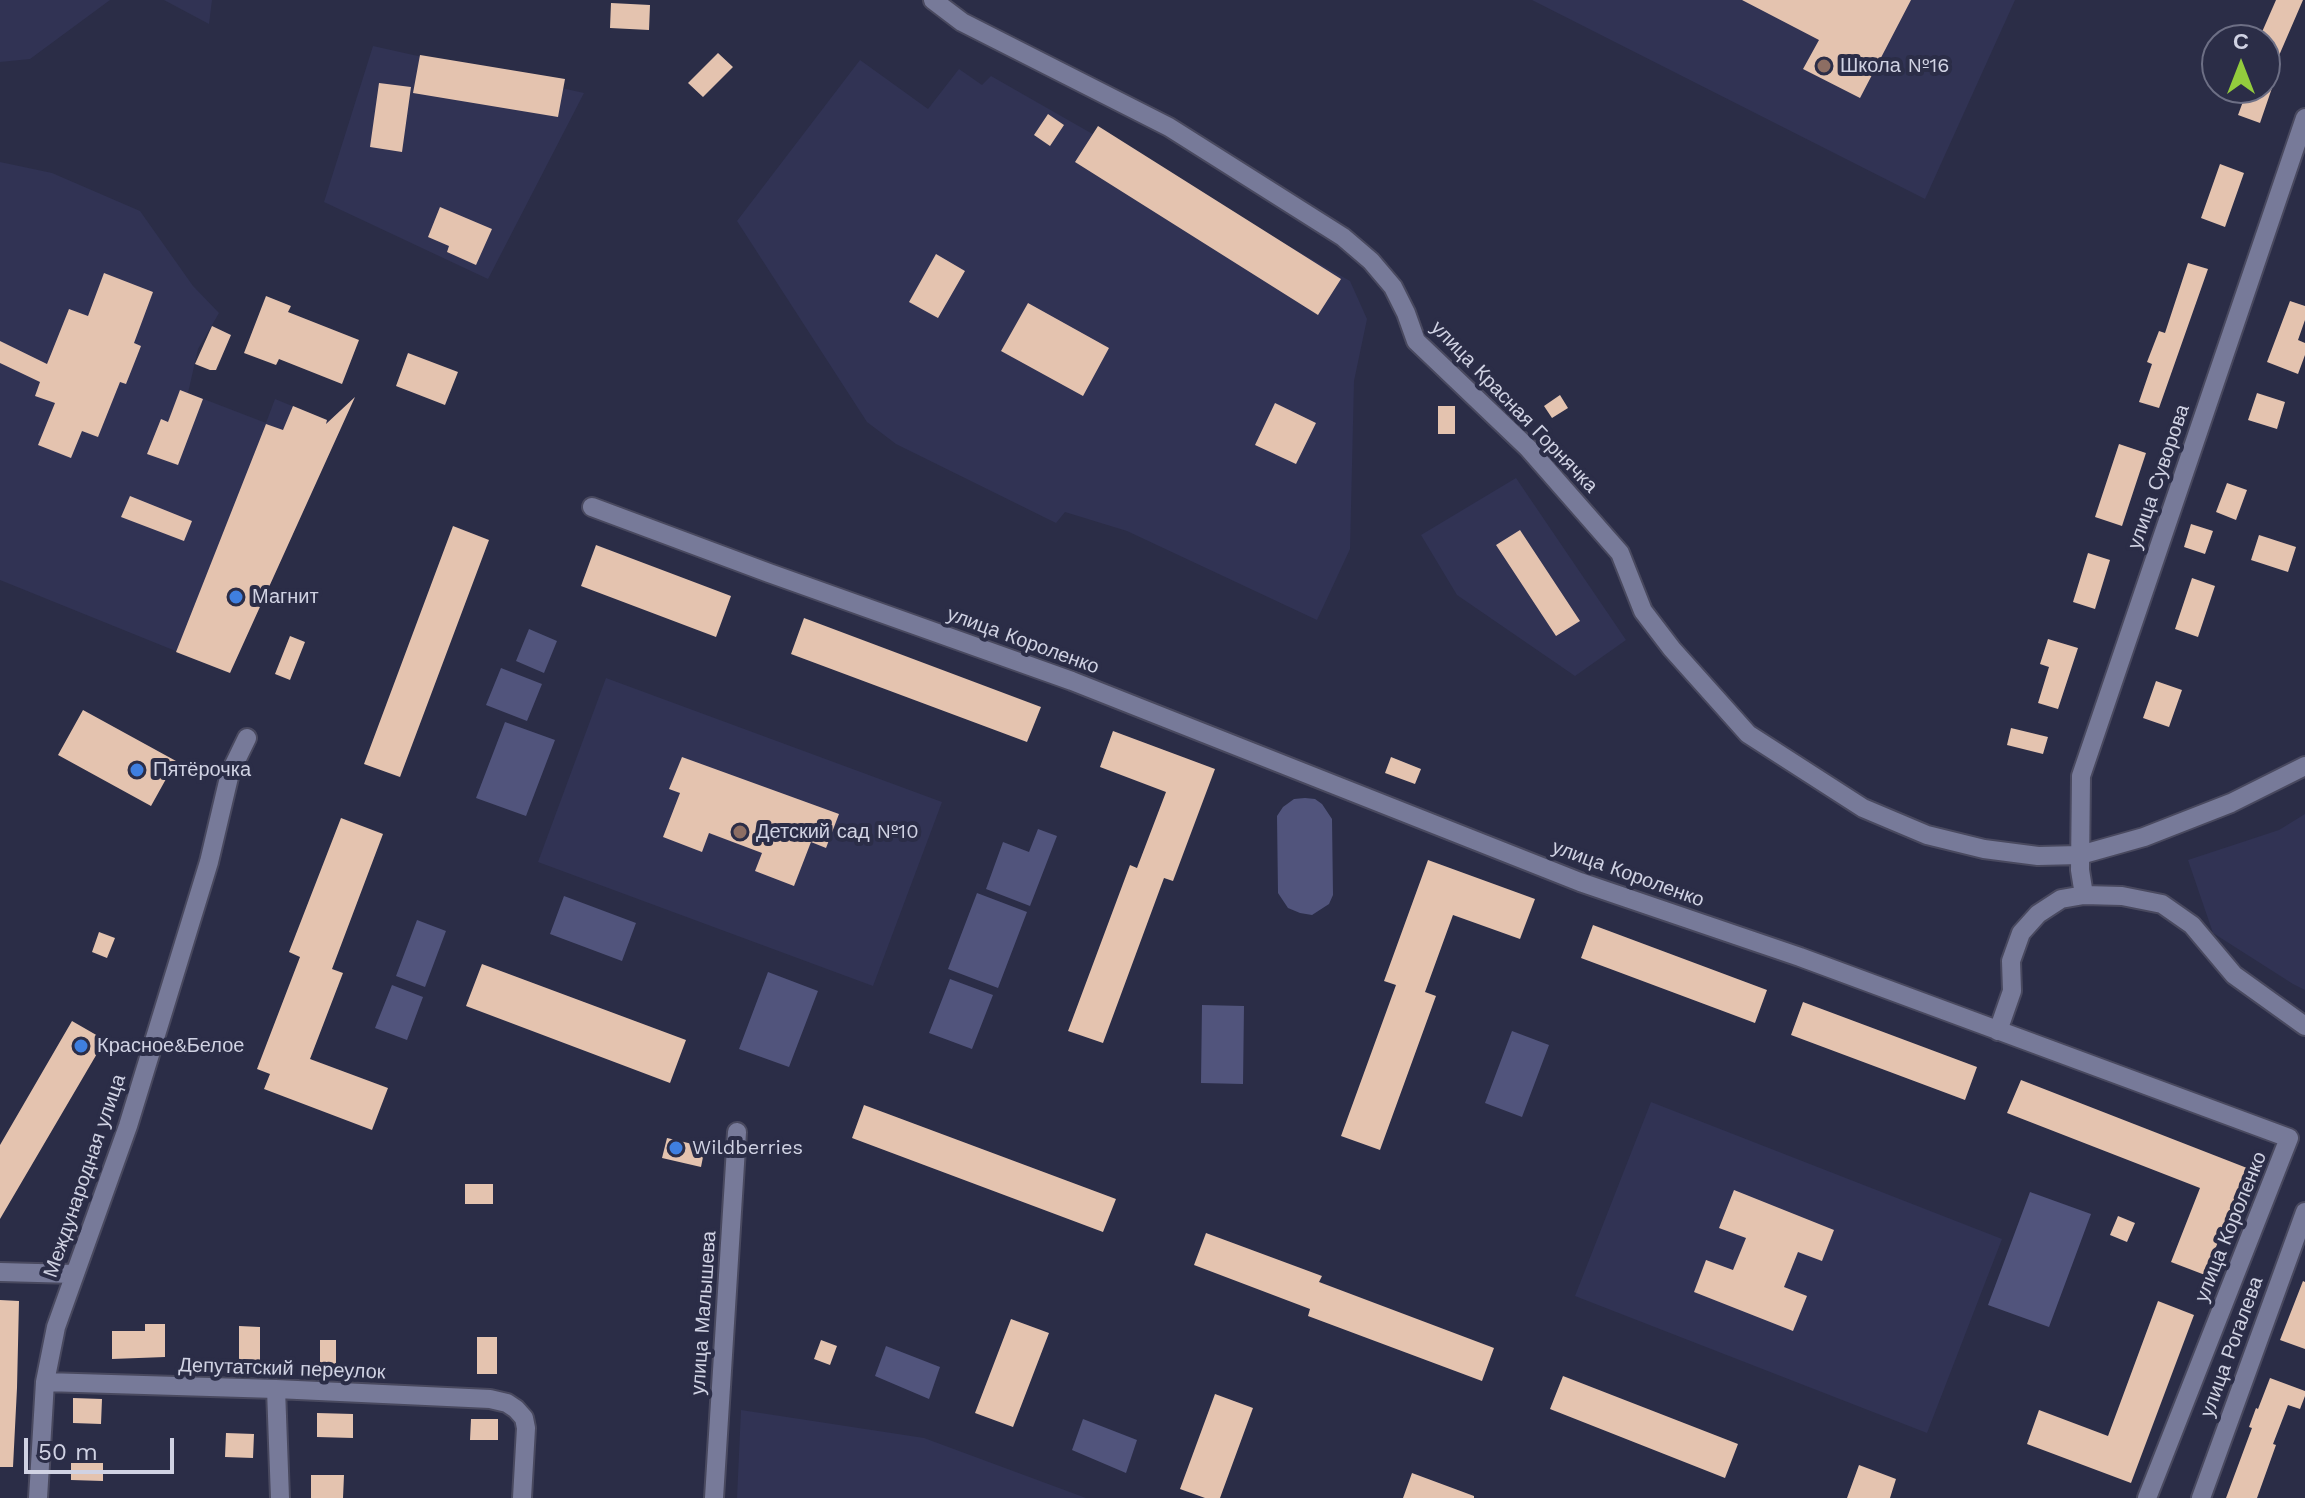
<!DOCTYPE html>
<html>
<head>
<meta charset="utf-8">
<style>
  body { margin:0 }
  #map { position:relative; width:2305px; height:1498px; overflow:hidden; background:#2b2d47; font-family:"Work Sans",sans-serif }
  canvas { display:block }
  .north { position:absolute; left:2201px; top:24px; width:80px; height:80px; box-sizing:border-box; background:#2b2d47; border:2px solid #6d6f85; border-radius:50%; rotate:0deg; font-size:22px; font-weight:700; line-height:32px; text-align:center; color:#d0d2e3 }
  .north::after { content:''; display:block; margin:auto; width:28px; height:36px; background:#93cc3d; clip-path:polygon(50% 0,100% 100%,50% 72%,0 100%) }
  .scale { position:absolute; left:24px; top:1438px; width:150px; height:36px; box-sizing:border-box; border:4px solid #d0d2e3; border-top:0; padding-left:10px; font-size:24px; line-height:28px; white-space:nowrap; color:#d0d2e3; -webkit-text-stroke:6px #2b2d47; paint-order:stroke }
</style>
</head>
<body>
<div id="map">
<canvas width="2305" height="1498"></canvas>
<div class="north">С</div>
<div class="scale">50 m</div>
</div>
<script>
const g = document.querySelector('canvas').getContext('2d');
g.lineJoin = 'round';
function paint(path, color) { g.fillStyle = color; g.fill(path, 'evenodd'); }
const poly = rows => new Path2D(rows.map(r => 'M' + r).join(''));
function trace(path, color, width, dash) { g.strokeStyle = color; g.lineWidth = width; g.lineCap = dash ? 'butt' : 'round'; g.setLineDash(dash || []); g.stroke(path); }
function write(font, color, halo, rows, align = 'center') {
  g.font = font + ' "Work Sans",sans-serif'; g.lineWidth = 8; g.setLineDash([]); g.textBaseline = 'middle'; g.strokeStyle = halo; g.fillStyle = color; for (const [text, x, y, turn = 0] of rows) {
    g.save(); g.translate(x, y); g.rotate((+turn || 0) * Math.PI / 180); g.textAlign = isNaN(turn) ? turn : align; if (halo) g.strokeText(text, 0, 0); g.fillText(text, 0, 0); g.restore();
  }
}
const built = poly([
  [0,0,110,0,30,59,0,62],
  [164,0,212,0,209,24],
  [1532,0,2015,0,1925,199],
  [373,46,584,93,488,279,324,202],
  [860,60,928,109,959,69,982,85,991,76,1350,281,1367,319,1354,381,1350,549,1317,620,1127,531,1065,512,1056,523,896,444,867,422,737,221],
  [0,162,52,173,140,211,193,286,219,313,198,349,188,393,266,423,275,399,329,421,355,397,230,673,0,580],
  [1516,478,1626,640,1575,676,1457,595,1421,535],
  [606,678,942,802,873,986,538,862],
  [2305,814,2305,990,2293,984,2213,933,2188,860,2279,830],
  [1651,1102,2002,1239,1927,1433,1575,1296],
  [741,1410,924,1438,1086,1498,737,1498]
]);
const green = poly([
  [529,629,557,641,544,673,516,661],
  [501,668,542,684,527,721,486,705],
  [505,722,555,740,526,816,476,798],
  [1305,798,1315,799,1322,804,1332,819,1333,895,1329,904,1312,915,1300,913,1288,908,1278,893,1277,816,1283,807,1294,799],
  [1038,829,1057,836,1030,906,986,889,1003,842,1029,852],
  [977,893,1027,912,998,988,948,969],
  [564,896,636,923,622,961,550,934],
  [417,920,446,931,425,987,396,976],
  [768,972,818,991,789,1067,739,1049],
  [950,979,993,995,972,1049,929,1033],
  [392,985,423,997,407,1040,375,1028],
  [1202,1005,1244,1006,1243,1084,1201,1083],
  [1512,1031,1549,1045,1522,1117,1485,1103],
  [2030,1192,2091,1214,2049,1327,1988,1305],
  [886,1346,940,1367,929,1399,875,1376],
  [1083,1419,1137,1440,1126,1473,1072,1450]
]);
const building = poly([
  [1742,0,1911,0,1860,98,1803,69,1819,40],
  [2276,0,2303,0,2265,88,2272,88,2260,123,2238,115,2248,88,2265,88,2265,33,2262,32],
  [611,3,650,5,649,30,610,28],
  [718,53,733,67,703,97,688,83],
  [420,55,565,79,558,117,413,93],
  [379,83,411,87,402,152,370,147],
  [1048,114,1064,125,1050,146,1034,135],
  [1098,126,1341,279,1318,315,1075,162],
  [2220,164,2244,173,2225,227,2201,218],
  [440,207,492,229,476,265,447,252,449,246,428,237],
  [936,254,965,271,938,318,909,302],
  [2188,263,2208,269,2159,408,2139,402,2152,364,2147,362,2159,331,2165,333],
  [104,273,153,292,134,343,141,346,126,384,120,382,98,437,82,431,71,458,38,445,55,403,35,396,40,382,0,363,0,341,47,364,69,309,88,316],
  [266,296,291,306,288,312,359,340,342,384,279,359,276,365,244,353],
  [2290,301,2305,306,2305,320,2298,340,2305,343,2305,355,2298,374,2267,362],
  [1028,303,1109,348,1083,396,1001,351],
  [212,326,231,335,216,370,210,370,195,364],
  [408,353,458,372,445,405,396,386],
  [180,390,203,399,178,465,147,454,161,419,168,422],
  [2257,393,2285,402,2277,429,2248,420],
  [1560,395,1568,408,1552,418,1544,406],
  [355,397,230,673,176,652,266,424,283,430,293,406,327,420,326,424],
  [1275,403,1316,423,1296,464,1255,445],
  [1438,406,1455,406,1455,434,1438,434],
  [2119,444,2146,453,2122,526,2095,517],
  [2227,483,2247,490,2236,520,2216,512],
  [130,496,192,521,184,541,121,517],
  [2191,524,2213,531,2205,554,2184,547],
  [453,526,489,540,400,777,364,764],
  [1520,530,1580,621,1556,636,1496,545],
  [2259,535,2296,547,2288,572,2251,560],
  [596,545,731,596,716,637,581,586],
  [2088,553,2110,560,2095,609,2073,602],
  [2192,578,2215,586,2198,637,2175,629],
  [804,618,1041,707,1027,742,791,654],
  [290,636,305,642,290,680,275,674],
  [2048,639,2078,648,2058,709,2038,703,2049,667,2040,664],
  [2156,681,2182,690,2169,727,2143,718],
  [83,710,176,761,151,806,58,755],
  [2011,728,2048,737,2043,754,2007,745],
  [1113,731,1215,769,1173,881,1164,878,1103,1043,1068,1031,1130,865,1137,868,1166,792,1100,767],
  [682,757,839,814,826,848,811,842,794,886,755,871,762,853,709,833,702,852,663,837,680,793,669,789],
  [1391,757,1421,769,1415,784,1385,773],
  [341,818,383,834,332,969,343,973,310,1059,388,1088,372,1130,264,1089,270,1074,257,1069,300,957,289,952],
  [1428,860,1535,899,1520,939,1453,915,1425,992,1436,996,1380,1150,1341,1136,1396,985,1384,981],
  [1593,925,1767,990,1755,1023,1581,958],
  [99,932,115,938,107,958,92,952],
  [482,964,686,1040,670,1083,466,1006],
  [1803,1002,1977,1067,1965,1100,1791,1035],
  [72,1021,105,1040,0,1219,0,1145],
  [2021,1080,2247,1168,2205,1275,2171,1262,2200,1188,2007,1113],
  [864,1105,1116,1199,1103,1232,852,1138],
  [667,1138,705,1147,701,1167,662,1158],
  [465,1184,493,1184,493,1204,465,1204],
  [1734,1190,1834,1230,1822,1261,1798,1252,1784,1287,1807,1296,1793,1331,1694,1292,1706,1260,1733,1270,1746,1238,1719,1228],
  [2118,1216,2135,1223,2127,1242,2110,1235],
  [1206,1233,1322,1276,1319,1282,1494,1348,1482,1381,1308,1316,1310,1309,1194,1265],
  [2303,1281,2305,1282,2305,1349,2280,1340],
  [0,1300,19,1301,17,1388,13,1467,0,1467],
  [2158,1301,2194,1315,2131,1483,2027,1444,2039,1410,2108,1436],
  [1011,1319,1049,1333,1013,1427,975,1413],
  [145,1324,165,1324,165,1357,112,1359,112,1331,145,1331],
  [239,1326,260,1327,260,1366,239,1365],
  [477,1337,497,1337,497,1374,477,1374],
  [320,1340,336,1340,336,1368,320,1368],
  [821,1340,837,1346,830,1365,814,1359],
  [1563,1376,1738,1444,1725,1478,1550,1409],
  [2270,1378,2305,1391,2305,1396,2300,1409,2288,1405,2273,1444,2276,1445,2257,1498,2226,1498,2252,1428,2249,1427,2256,1408,2258,1409],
  [1215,1394,1253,1408,1220,1498,1205,1498,1180,1489],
  [73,1398,102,1399,101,1424,73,1423],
  [317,1413,353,1414,353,1438,317,1437],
  [471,1419,498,1419,498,1440,470,1440],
  [226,1433,254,1434,253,1458,225,1457],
  [71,1463,103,1463,103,1481,71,1480],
  [1859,1465,1896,1479,1890,1498,1847,1498],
  [1412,1473,1474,1496,1474,1498,1403,1498],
  [311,1475,344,1475,343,1498,311,1498]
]);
const minor = poly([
  [933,0,962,22,1169,127,1343,237,1371,261,1393,287,1406,313,1416,341,1528,448,1620,553,1643,611,1672,649,1748,734,1863,808,1927,835,1984,849,2038,856,2080,855,2144,837,2231,803,2305,766],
  [592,507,769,573,1072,681,1580,882,1800,957,2289,1138,2147,1498],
  [2084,895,2080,870,2081,776,2305,118],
  [1998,1031,2012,991,2011,961,2021,933,2038,914,2061,899,2084,895,2122,896,2162,904,2192,925,2234,975,2305,1026],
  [0,1272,75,1274],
  [45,1382,276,1389,490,1399,507,1403,516,1409,524,1418,526,1428,522,1498],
  [276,1389,280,1498],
  [38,1498,45,1382,56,1327,128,1126,209,862,230,773,247,738],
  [714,1498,737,1132],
  [2201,1498,2305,1212]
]);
const markers = [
  [1824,66,8,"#8d6e63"],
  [236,597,8,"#3f7fe0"],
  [137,770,8,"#3f7fe0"],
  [740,832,8,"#8d6e63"],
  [81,1046,8,"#3f7fe0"],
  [676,1148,8,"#3f7fe0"]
];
const poiNames = [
  ["Школа №16",1840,66],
  ["Магнит",252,597],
  ["Пятёрочка",153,770],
  ["Детский сад №10",756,832],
  ["Красное&Белое",97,1046],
  ["Wildberries",692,1148]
];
const streetNames = [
  ["улица Красная Горнячка",1514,407,46],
  ["улица Суворова",2159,477,-71],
  ["улица Короленко",1023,641,20],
  ["улица Короленко",1628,874,20],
  ["Международная улица",85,1176,-71],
  ["улица Короленко",2231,1227,-68],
  ["улица Малышева",704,1313,-86],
  ["улица Рогалева",2232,1347,-70],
  ["Депутатский переулок",282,1369,2]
];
paint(built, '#313354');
paint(green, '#51547c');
paint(building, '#e4c3af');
trace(minor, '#49495f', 22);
trace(minor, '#777a99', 18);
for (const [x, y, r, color] of markers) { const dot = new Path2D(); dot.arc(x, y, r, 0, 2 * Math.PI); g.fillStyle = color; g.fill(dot); trace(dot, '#2b2d47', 3); }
write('20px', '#d0d2e3', '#2b2d47', poiNames, 'left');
write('20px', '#d0d2e3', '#2b2d47', streetNames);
</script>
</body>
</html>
